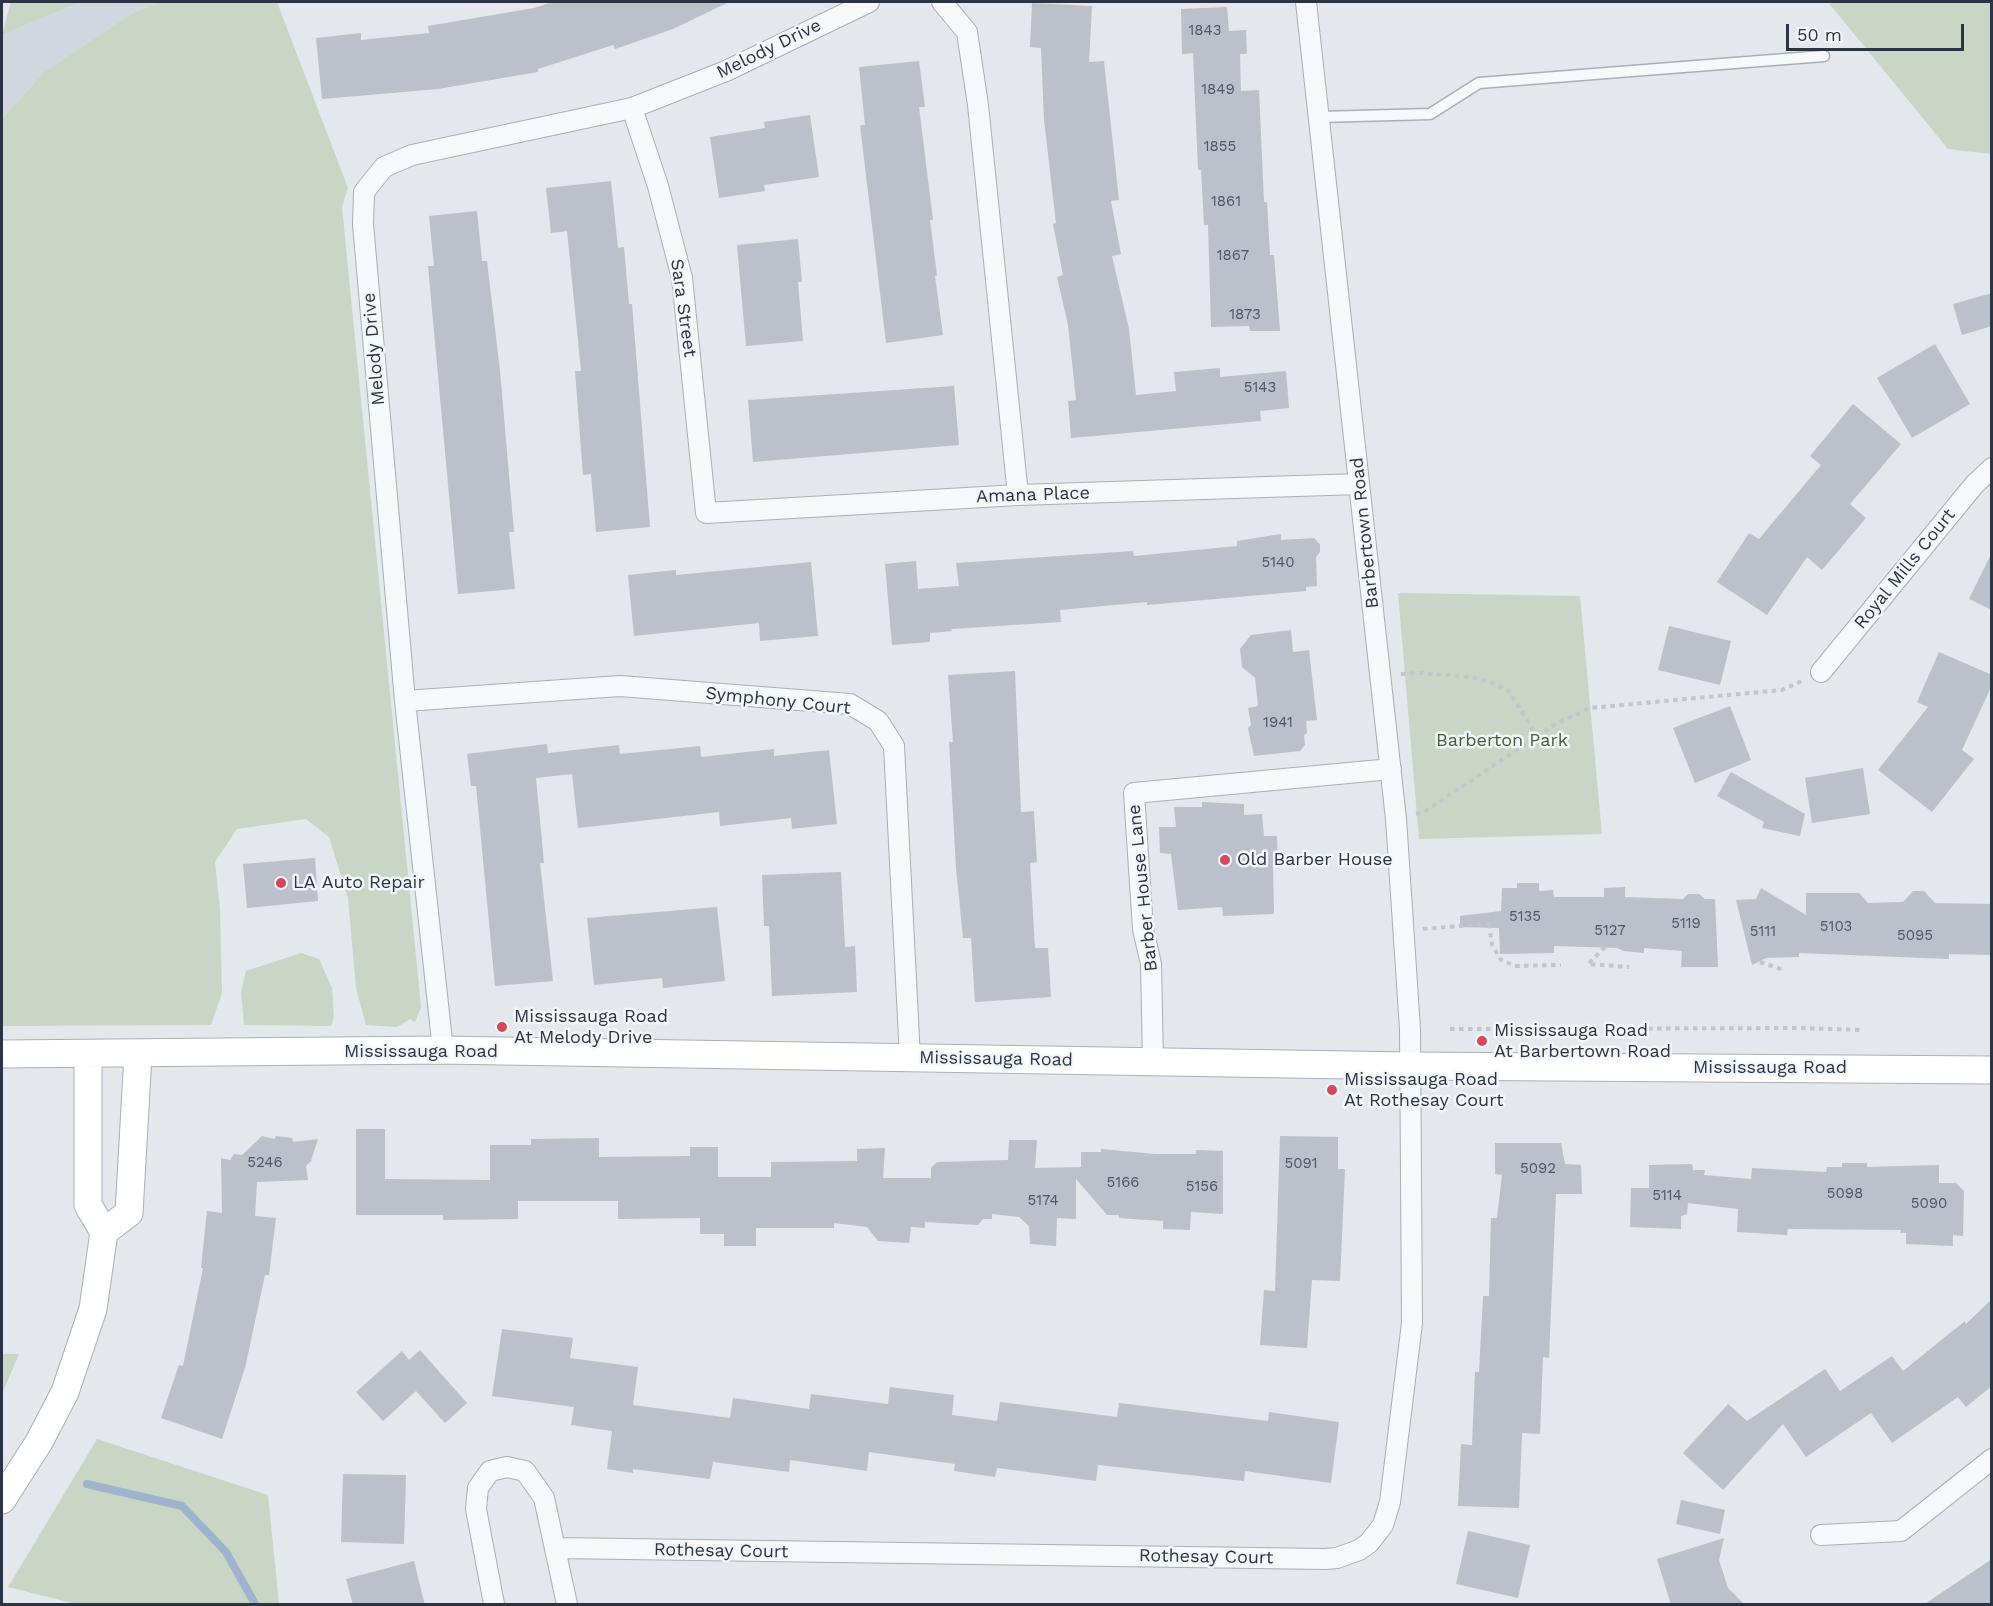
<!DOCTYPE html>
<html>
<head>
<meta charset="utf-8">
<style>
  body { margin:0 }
  #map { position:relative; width:1993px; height:1606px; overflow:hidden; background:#e4e7ec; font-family:"Work Sans",sans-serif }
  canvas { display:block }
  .frame { position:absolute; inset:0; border:3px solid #2b3445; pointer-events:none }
  .scale { position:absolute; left:1786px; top:24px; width:178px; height:27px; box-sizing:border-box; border:3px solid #2b3445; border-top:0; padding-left:8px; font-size:18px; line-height:21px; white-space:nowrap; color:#2b3445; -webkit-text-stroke:4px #f4f6f9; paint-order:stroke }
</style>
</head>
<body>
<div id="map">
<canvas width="1993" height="1606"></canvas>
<div class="frame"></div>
<div class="scale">50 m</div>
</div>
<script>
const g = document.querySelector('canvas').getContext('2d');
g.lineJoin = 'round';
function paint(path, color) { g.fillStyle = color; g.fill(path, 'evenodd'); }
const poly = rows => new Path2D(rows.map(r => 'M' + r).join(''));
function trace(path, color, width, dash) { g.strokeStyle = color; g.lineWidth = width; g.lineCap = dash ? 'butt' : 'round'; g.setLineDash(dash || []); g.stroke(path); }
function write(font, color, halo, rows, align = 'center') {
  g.font = font + ' "Work Sans",sans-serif'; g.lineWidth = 5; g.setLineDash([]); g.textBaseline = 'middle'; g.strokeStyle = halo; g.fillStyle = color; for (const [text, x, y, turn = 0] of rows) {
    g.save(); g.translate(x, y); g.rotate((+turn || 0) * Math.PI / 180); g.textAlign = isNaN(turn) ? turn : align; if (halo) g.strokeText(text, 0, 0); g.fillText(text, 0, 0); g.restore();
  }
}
const built = poly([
  [81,2,161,2,134,12,44,72,2,119,2,35]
]);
const green = poly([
  [11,2,81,2,2,35],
  [161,2,277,2,348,188,342,207,421,1007,415,1022,410,1019,397,1027,366,1025,356,988,348,898,329,837,306,819,237,829,215,862,220,910,222,993,211,1025,2,1026,2,119,44,72,134,12],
  [1828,2,1991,2,1991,154,1948,149],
  [1398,593,1580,596,1602,834,1419,839],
  [301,953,319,959,332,988,334,1017,331,1026,244,1025,241,991,246,971],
  [2,1354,19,1354,2,1394],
  [97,1439,268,1495,279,1604,76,1604,8,1587]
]);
const stream = poly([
  [87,1484,182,1506,226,1552,255,1604]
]);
const building = poly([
  [553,2,729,2,673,29,615,49,613,45,538,69,538,72,438,89,322,99,316,38,361,33,361,40,429,33,428,26,534,8],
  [1032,3,1092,6,1089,62,1104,61,1119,200,1111,201,1121,254,1112,256,1129,329,1136,395,1176,391,1174,372,1220,368,1220,377,1286,371,1289,408,1260,411,1261,421,1071,438,1068,401,1076,400,1068,325,1057,277,1063,275,1053,224,1056,223,1044,120,1041,48,1030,47],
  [1227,7,1229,31,1246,30,1247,54,1240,54,1241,91,1259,90,1264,202,1267,202,1270,255,1274,255,1280,331,1250,331,1249,326,1211,327,1208,225,1204,225,1201,170,1198,170,1193,53,1182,54,1181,9],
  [919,61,925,107,919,107,933,220,930,220,937,275,935,276,943,335,886,343,860,125,865,125,859,67],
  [810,115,819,177,764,185,765,191,719,198,710,137,765,128,764,122],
  [611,181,618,248,624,247,629,304,632,304,650,527,596,532,591,474,583,475,575,371,581,371,567,231,551,233,546,188],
  [477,211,482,261,487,261,500,371,514,532,509,532,515,589,458,594,428,266,434,266,429,216],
  [798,239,802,282,798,282,803,341,746,346,737,245],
  [1992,293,1992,326,1962,335,1953,304],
  [1935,344,1970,404,1912,438,1877,378],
  [954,386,959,445,753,462,748,400],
  [1853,404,1901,444,1850,504,1866,518,1822,570,1807,557,1767,615,1717,582,1749,533,1759,539,1821,465,1810,456],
  [1281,534,1281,540,1314,538,1320,544,1320,552,1316,557,1317,586,1306,587,1306,591,1147,605,1147,602,1060,610,1061,622,951,629,952,631,930,633,930,642,892,645,885,564,916,561,918,589,959,586,956,563,1133,551,1134,556,1237,546,1237,541],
  [1992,552,1992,610,1969,599],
  [811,562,818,636,760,641,759,623,634,636,628,575,676,570,676,575],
  [1669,626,1731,641,1720,685,1658,670],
  [1291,630,1293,652,1309,650,1317,720,1306,721,1307,733,1304,735,1305,745,1300,751,1254,756,1248,728,1251,725,1248,708,1258,706,1255,678,1242,667,1240,649,1251,635],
  [1939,652,1992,675,1992,685,1962,750,1974,759,1932,812,1878,770,1928,707,1917,702],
  [1015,671,1021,812,1034,811,1037,862,1030,863,1035,948,1048,948,1051,997,975,1002,971,938,963,938,956,868,949,742,953,742,948,675],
  [1730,706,1751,760,1695,783,1673,728],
  [547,744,548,753,619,745,620,754,700,746,701,757,774,749,774,756,829,750,837,824,792,829,791,818,720,826,719,812,578,828,572,774,536,778,544,863,540,863,553,981,495,986,476,786,471,786,467,754],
  [1863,768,1870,814,1812,823,1805,778],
  [1731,772,1805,814,1800,836,1762,828,1764,822,1717,796],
  [1202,802,1244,804,1244,815,1262,814,1264,836,1277,836,1278,866,1273,866,1274,914,1223,916,1222,907,1178,910,1171,854,1160,853,1159,827,1176,827,1174,807,1202,807],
  [315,858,318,901,247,908,243,864],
  [841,872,845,947,855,946,857,992,772,996,769,926,764,926,762,875],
  [1517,883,1539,883,1539,891,1553,890,1554,897,1604,897,1604,888,1625,887,1625,897,1683,899,1688,894,1699,894,1705,899,1715,899,1718,967,1681,967,1682,951,1644,948,1644,953,1624,951,1617,948,1554,946,1554,953,1500,954,1499,928,1460,927,1460,916,1501,911,1502,888,1517,888],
  [1761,888,1806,915,1806,893,1859,893,1868,903,1903,902,1913,891,1924,891,1935,903,1992,904,1992,955,1949,954,1949,959,1799,953,1799,957,1766,958,1752,965,1736,900,1756,899],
  [717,907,725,981,663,988,662,978,594,985,587,918],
  [356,1129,385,1129,385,1179,490,1180,490,1145,531,1145,531,1139,599,1138,599,1157,690,1156,690,1147,718,1147,718,1177,771,1177,771,1162,857,1161,857,1149,885,1148,883,1178,931,1178,931,1168,937,1162,1008,1160,1009,1140,1037,1140,1035,1168,1081,1167,1081,1152,1101,1152,1101,1149,1155,1154,1196,1154,1196,1150,1223,1151,1223,1214,1191,1212,1190,1230,1163,1229,1163,1221,1119,1218,1119,1215,1107,1215,1076,1179,1076,1219,1057,1218,1056,1246,1030,1244,1029,1226,1019,1217,992,1214,992,1219,983,1219,978,1225,925,1222,925,1228,911,1227,909,1243,878,1241,867,1227,834,1223,834,1228,756,1228,756,1246,724,1246,724,1234,700,1234,700,1218,618,1219,618,1201,518,1201,518,1219,443,1220,443,1215,356,1215],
  [262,1136,275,1139,276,1136,292,1138,293,1142,318,1139,311,1161,306,1166,308,1180,257,1182,255,1216,276,1218,269,1275,265,1275,245,1368,222,1439,161,1418,179,1365,183,1366,203,1268,201,1268,207,1211,222,1213,221,1158,230,1160,234,1154,242,1155],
  [1280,1136,1338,1137,1338,1169,1345,1169,1340,1281,1312,1280,1307,1348,1260,1345,1264,1290,1275,1291],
  [1495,1143,1561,1143,1565,1164,1581,1165,1582,1194,1556,1194,1549,1358,1543,1357,1540,1434,1522,1433,1519,1508,1458,1506,1461,1444,1472,1445,1475,1372,1479,1372,1483,1296,1489,1296,1491,1218,1497,1218,1502,1175,1495,1174],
  [1842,1163,1867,1163,1867,1167,1939,1165,1939,1183,1956,1183,1964,1191,1963,1236,1953,1235,1953,1246,1906,1244,1906,1233,1900,1233,1901,1230,1788,1229,1787,1235,1737,1232,1738,1209,1688,1203,1687,1214,1681,1216,1681,1229,1630,1227,1631,1188,1649,1188,1649,1165,1692,1164,1693,1170,1705,1170,1704,1175,1751,1179,1752,1168,1826,1172,1827,1167,1842,1167],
  [1992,1299,1992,1386,1966,1407,1958,1397,1892,1443,1871,1413,1806,1457,1783,1424,1723,1490,1683,1453,1728,1404,1747,1421,1825,1369,1840,1391,1892,1356,1903,1371,1965,1321,1966,1324],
  [502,1329,573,1338,570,1358,638,1367,633,1405,730,1418,733,1398,809,1409,811,1394,888,1404,890,1387,954,1395,952,1415,997,1421,1000,1402,1117,1417,1119,1403,1268,1421,1269,1412,1339,1422,1331,1483,1245,1471,1244,1481,1098,1465,1096,1481,997,1468,995,1477,954,1471,955,1464,869,1452,867,1471,790,1460,789,1472,713,1462,710,1479,633,1469,633,1473,607,1469,612,1431,571,1425,574,1407,492,1396],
  [420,1350,467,1403,445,1423,416,1391,383,1421,356,1392,402,1351,409,1360],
  [343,1474,406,1475,404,1544,341,1542],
  [1681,1500,1725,1510,1720,1534,1676,1524],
  [1468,1531,1530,1545,1518,1598,1456,1584],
  [1724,1538,1719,1560,1728,1588,1745,1605,1671,1605,1657,1559],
  [1992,1559,1992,1605,1923,1605],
  [414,1561,425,1605,353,1605,346,1579]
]);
const path = poly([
  [1401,674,1422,673,1470,677,1493,683,1509,691,1537,736],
  [1416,814,1424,812,1554,725,1590,708,1782,690,1804,680],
  [1489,924,1492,945,1501,960,1515,966,1561,965],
  [1423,929,1495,923],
  [1605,947,1588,964,1629,967],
  [1760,962,1784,970],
  [1450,1029,1802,1028,1862,1030]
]);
const lane = poly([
  [1319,117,1430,114,1479,83,1824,56]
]);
const street = poly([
  [942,2,967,32,978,105,1018,495],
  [632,108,658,186,682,278,706,513,1018,495,1359,484],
  [1821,672,1974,485,1992,468],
  [405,701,620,686,850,704,878,721,894,746,910,1058],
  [443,1050,405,701,363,224,364,192,384,167,412,155,632,108,726,71,869,2],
  [1153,1061,1151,964,1143,929,1134,793,1391,769],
  [1821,1535,1901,1531,1992,1459],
  [556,1548,1325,1559,1337,1558,1359,1550,1369,1543,1383,1525,1390,1502,1412,1323,1410,1029,1396,819,1306,2],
  [494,1604,476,1509,478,1488,490,1471,507,1467,525,1471,544,1498,567,1604]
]);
const secondary = poly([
  [2,1054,443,1050,1409,1066,1992,1070],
  [104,1232,129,1213,138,1055],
  [2,1500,39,1442,65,1392,93,1309,104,1232,88,1205,88,1054]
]);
const markers = [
  [1225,860,6,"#d1495b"],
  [281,883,6,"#d1495b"],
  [502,1027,6,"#d1495b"],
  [1482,1041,6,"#d1495b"],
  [1332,1090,6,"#d1495b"]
];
const numberNames = [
  ["1843",1205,31],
  ["1849",1218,90],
  ["1855",1220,147],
  ["1861",1226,202],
  ["1867",1233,256],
  ["1873",1245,315],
  ["5143",1260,388],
  ["5140",1278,563],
  ["1941",1278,723],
  ["5135",1525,917],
  ["5119",1686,924],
  ["5103",1836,927],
  ["5127",1610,931],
  ["5111",1763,932],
  ["5095",1915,936],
  ["5246",265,1163],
  ["5091",1301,1164],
  ["5092",1538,1169],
  ["5166",1123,1183],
  ["5156",1202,1187],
  ["5098",1845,1194],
  ["5114",1667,1196],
  ["5174",1043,1201],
  ["5090",1929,1204]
];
const streetNames = [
  ["Melody Drive",769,49,-26],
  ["Sara Street",683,308,82],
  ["Melody Drive",374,349,-95],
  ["Amana Place",1033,495,-2],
  ["Barbertown Road",1365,533,-96],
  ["Royal Mills Court",1905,569,-51],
  ["Symphony Court",778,701,6],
  ["Barber House Lane",1143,888,-96],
  ["Mississauga Road",421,1052],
  ["Mississauga Road",996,1059,1],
  ["Mississauga Road",1770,1068],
  ["Rothesay Court",721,1551,1],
  ["Rothesay Court",1206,1557,1]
];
const parkNames = [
  ["Barberton Park",1502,741]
];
const poiNames = [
  ["Old Barber House",1237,860],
  ["LA Auto Repair",293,883],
  ["Mississauga Road",514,1017],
  ["At Melody Drive",514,1038],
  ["Mississauga Road",1494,1031],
  ["At Barbertown Road",1494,1052],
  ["Mississauga Road",1344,1080],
  ["At Rothesay Court",1344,1101]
];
paint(built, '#d2d6de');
paint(green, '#c9d6c5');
trace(stream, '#9fb4cc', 8);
paint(building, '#bbc0ca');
trace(lane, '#a9aeb7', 13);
trace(street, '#a9aeb7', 22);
trace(secondary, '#a9aeb7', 29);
trace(path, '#c2c5cb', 4, [4.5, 4.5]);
trace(lane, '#f7f8fa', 10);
trace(street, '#f7f8fa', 20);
trace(secondary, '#fff', 27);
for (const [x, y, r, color] of markers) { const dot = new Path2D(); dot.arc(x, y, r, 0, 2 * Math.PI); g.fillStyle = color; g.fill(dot); trace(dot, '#f4f6f9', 2); }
write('15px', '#4f5766', null, numberNames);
write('18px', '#2b3445', '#f4f6f9', streetNames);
write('18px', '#3f6138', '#f4f6f9', parkNames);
write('18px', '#2b3445', '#f4f6f9', poiNames, 'left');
</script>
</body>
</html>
